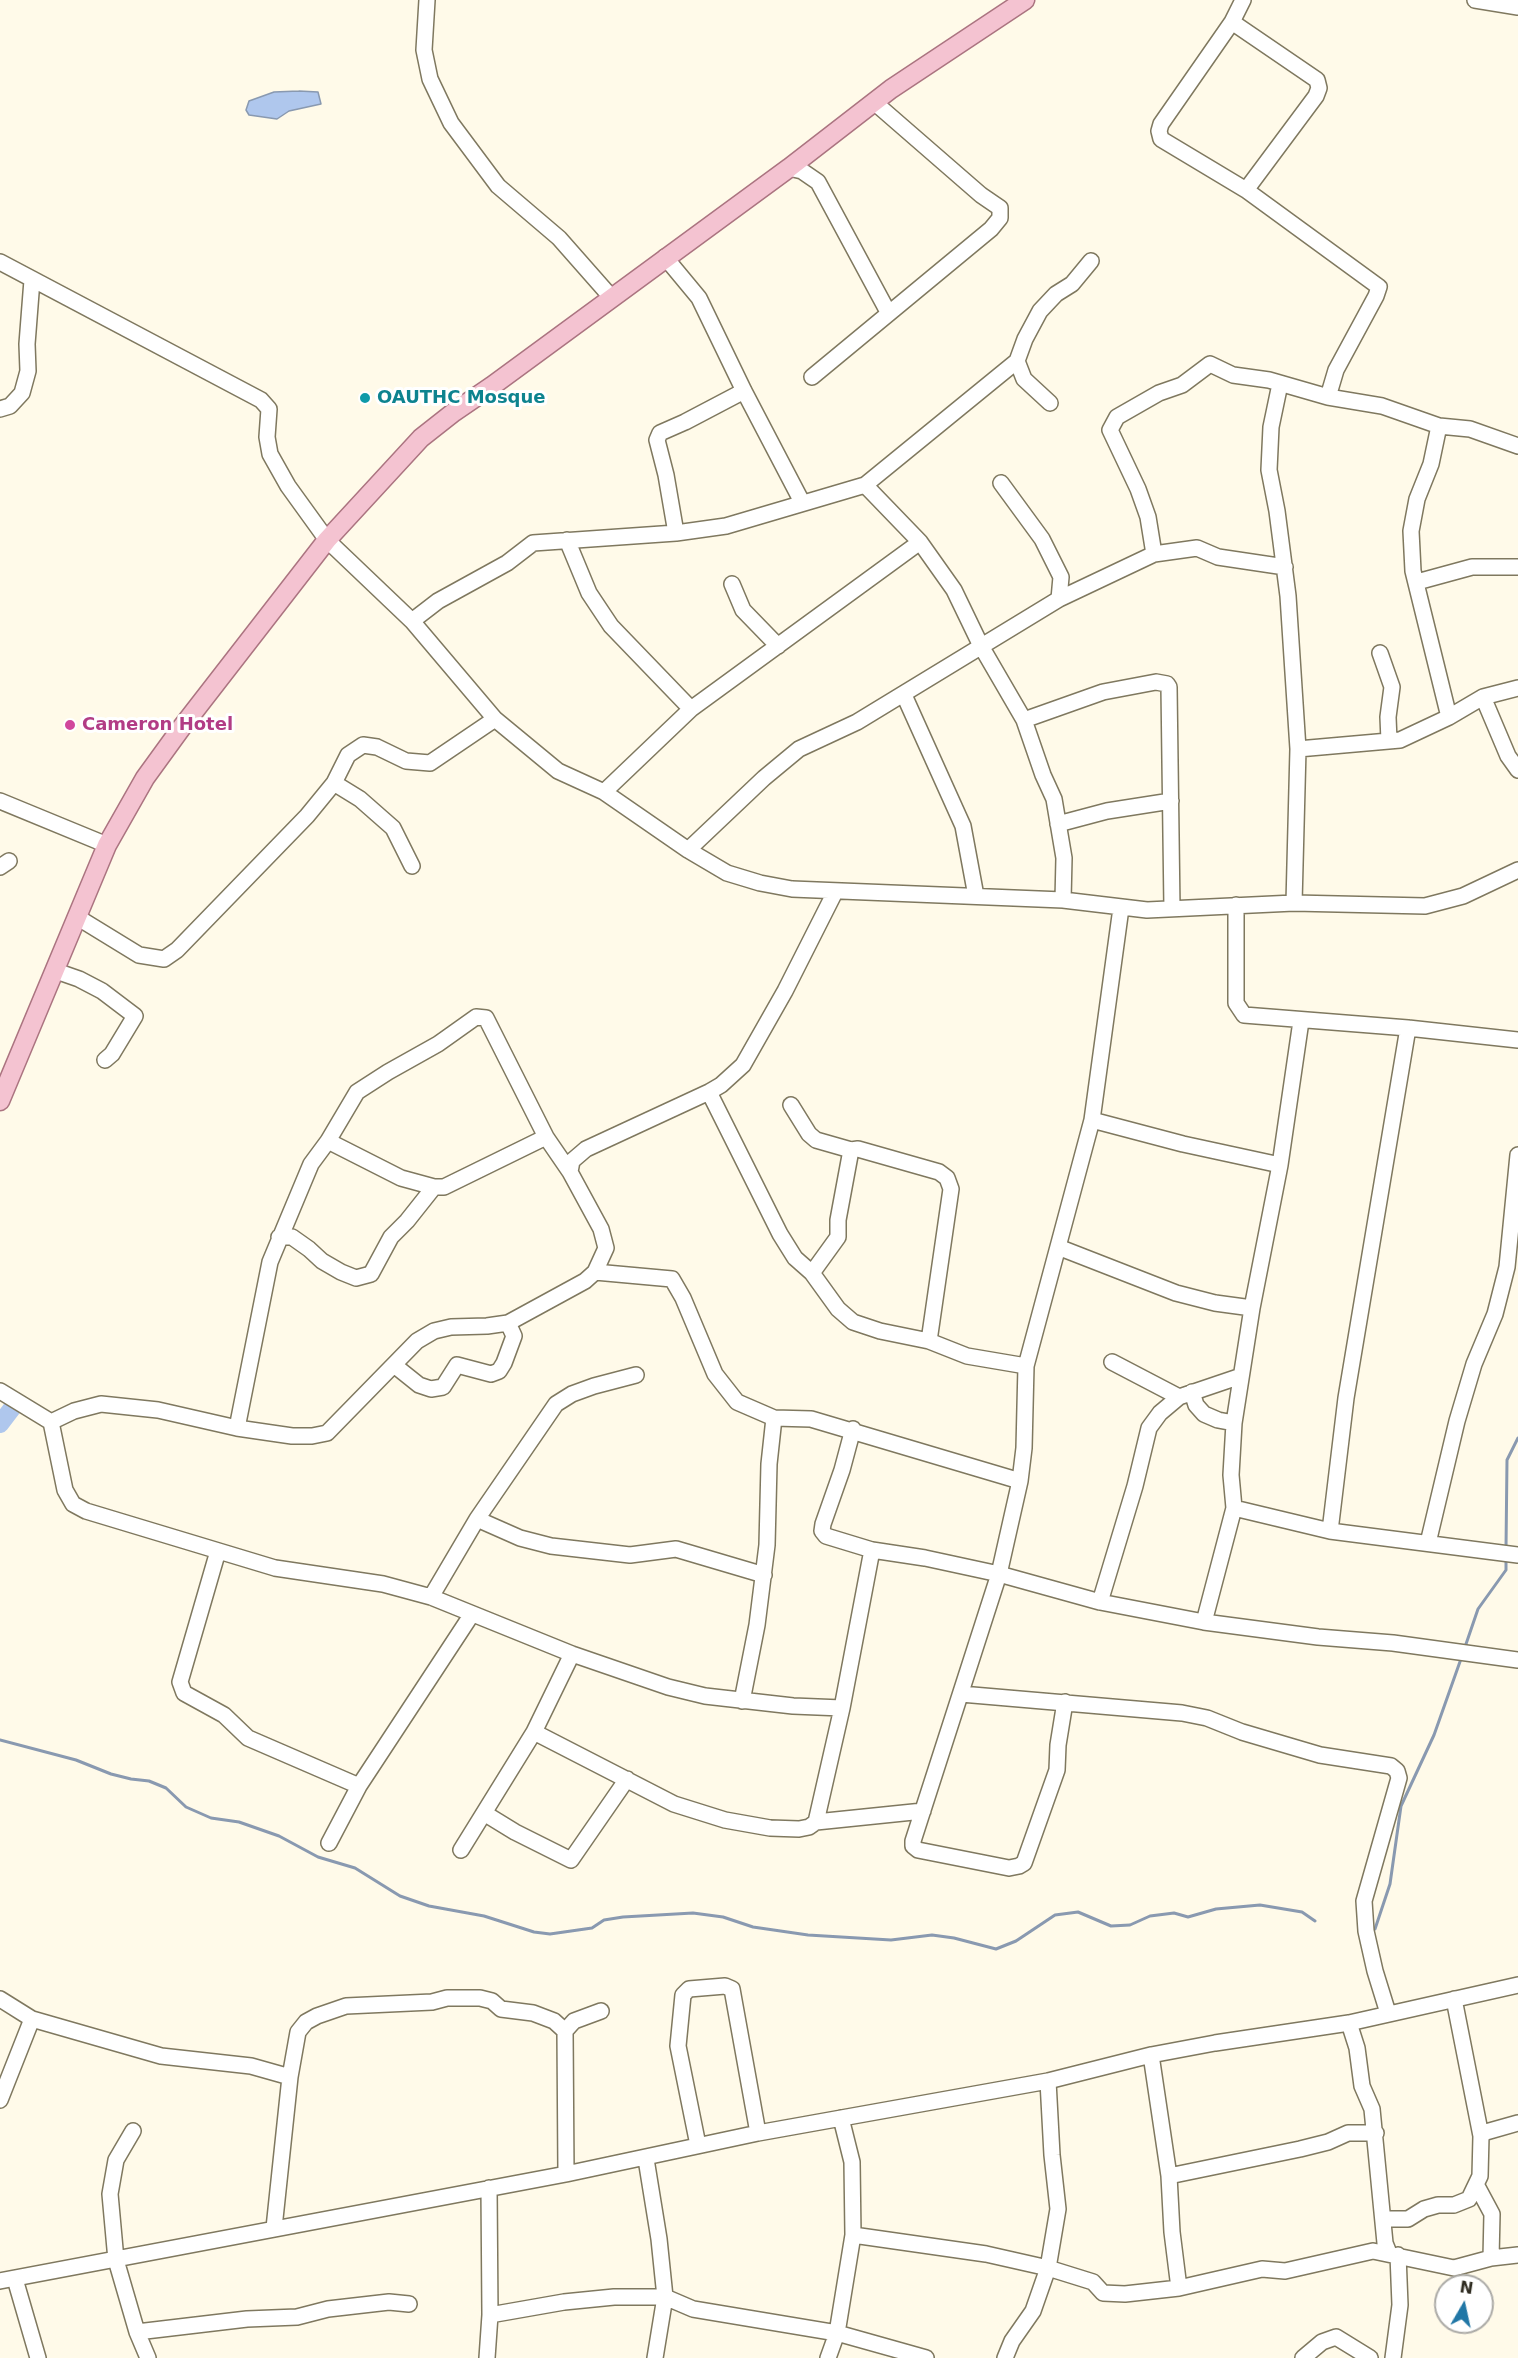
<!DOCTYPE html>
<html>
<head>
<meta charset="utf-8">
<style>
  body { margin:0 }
  #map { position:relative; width:1518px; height:2358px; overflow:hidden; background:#fffae9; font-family:"DejaVu Sans",sans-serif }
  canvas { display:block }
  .north { position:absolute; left:1434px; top:2274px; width:60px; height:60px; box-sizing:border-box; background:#fff; border:2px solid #acaba7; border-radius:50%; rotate:9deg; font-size:16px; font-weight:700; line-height:24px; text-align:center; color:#302d22 }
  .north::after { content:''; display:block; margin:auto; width:21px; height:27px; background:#2177a6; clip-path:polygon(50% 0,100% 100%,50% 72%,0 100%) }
</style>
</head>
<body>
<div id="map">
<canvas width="1518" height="2358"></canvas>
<div class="north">N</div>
</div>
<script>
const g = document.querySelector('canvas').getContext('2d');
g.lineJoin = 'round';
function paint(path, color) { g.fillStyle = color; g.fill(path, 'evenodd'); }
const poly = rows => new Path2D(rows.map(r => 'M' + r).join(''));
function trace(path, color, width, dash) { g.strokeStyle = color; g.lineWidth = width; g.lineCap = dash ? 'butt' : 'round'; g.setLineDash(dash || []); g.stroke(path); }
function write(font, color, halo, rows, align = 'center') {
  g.font = font + ' "DejaVu Sans",sans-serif'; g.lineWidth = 6; g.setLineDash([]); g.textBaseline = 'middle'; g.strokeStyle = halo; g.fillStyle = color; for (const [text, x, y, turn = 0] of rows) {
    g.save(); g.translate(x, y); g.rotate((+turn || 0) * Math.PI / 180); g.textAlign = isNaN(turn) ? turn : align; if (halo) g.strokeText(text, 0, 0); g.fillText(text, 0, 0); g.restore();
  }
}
const water = poly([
  [299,91,318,92,321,104,289,111,277,119,249,115,246,110,249,101,274,92,299,91]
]);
const stream = poly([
  [1506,1548,1507,1460,1518,1438],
  [1465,1647,1478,1609,1506,1570,1506,1557],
  [0,1740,76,1760,111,1774,131,1779,149,1781,166,1788,186,1807,211,1818,239,1822,279,1836,318,1857,355,1868,400,1896,429,1906,484,1916,534,1932,550,1934,592,1928,604,1920,623,1917,693,1913,723,1917,753,1927,808,1935,891,1940,932,1935,954,1938,996,1949,1016,1941,1055,1915,1078,1912,1111,1926,1130,1925,1150,1916,1174,1913,1188,1917,1216,1909,1260,1905,1302,1912,1315,1921],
  [1375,1929,1390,1884,1401,1806,1434,1735,1462,1656]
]);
const river = poly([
  [0,1424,16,1403]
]);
const minor = poly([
  [427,0,424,50,430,79,451,123,498,186,559,238,611,297],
  [1243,0,1232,22,1161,124,1159,131,1161,139,1246,190,1379,287,1376,296,1336,370,1328,397],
  [1475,0,1518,7],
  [1232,22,1317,80,1319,88,1316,96,1246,190],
  [789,168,802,171,818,182,888,312],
  [665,257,699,298,744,391,802,502],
  [0,262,261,400,269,409,267,437,270,454,288,486,327,540,412,621,495,719,558,771,604,792,688,850,727,873,760,883,792,889,1063,900,1147,910,1294,903,1425,906,1463,896,1518,870],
  [1017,361,1024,379,1050,403],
  [812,377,991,229,1000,218,1000,208,981,195,874,102],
  [1280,384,1271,427,1269,470,1277,511,1288,596,1298,749,1294,903],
  [0,409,10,406,22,393,28,371,27,344,32,280],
  [1439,426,1431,464,1417,499,1411,531,1413,571,1449,717],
  [1001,483,1042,539,1061,577,1059,599],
  [865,485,920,542,954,590,981,646,1024,720,1043,775,1054,799,1064,858,1063,900],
  [676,533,666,475,657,440,660,433,685,422,744,391],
  [567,540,589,593,611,626,691,709],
  [1154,554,1148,517,1138,489,1110,430,1117,417,1159,393,1182,385,1210,364,1233,375,1269,380,1328,397,1382,406,1439,426,1470,429,1518,446],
  [1417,582,1472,567,1518,567],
  [732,584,743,610,778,646],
  [412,621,438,601,507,563,533,543,676,533,726,526,865,485,1017,361,1025,339,1040,311,1056,294,1072,284,1091,261],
  [1380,653,1392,687,1388,717,1389,741],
  [904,695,963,826,976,896],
  [1483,697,1508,756,1518,770],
  [1024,720,1103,692,1156,682,1167,684,1169,687,1172,909],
  [1298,749,1400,740,1449,717,1483,697,1518,688],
  [334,783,360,799,393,828,412,866],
  [604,792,691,709,920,542],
  [0,801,107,845],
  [1058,824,1107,811,1171,801],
  [688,850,764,778,799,749,857,722,1059,599,1154,554,1197,548,1218,557,1285,567],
  [0,867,9,861],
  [1236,905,1236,1003,1244,1015,1408,1028,1518,1040],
  [77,917,139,955,164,959,177,950,307,816,334,783,348,755,363,745,377,747,406,761,430,763,495,719],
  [56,971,79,979,102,991,135,1016,112,1054,105,1060],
  [709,1092,780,1234,795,1258,812,1273,838,1309,853,1322,880,1331,929,1341,967,1356,1026,1366],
  [791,1105,809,1134,816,1140,851,1150,858,1149,939,1172,947,1178,951,1189,929,1341],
  [1092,1120,1183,1144,1280,1165],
  [328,1141,401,1178,434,1187,444,1187,546,1137],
  [570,1172,572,1161,586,1149,709,1092,721,1085,743,1065,785,991,835,892],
  [279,1237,292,1237,309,1249,322,1261,341,1272,356,1278,371,1274,391,1237,407,1221,434,1187],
  [1058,1247,1176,1293,1215,1303,1252,1308],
  [595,1272,672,1279,683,1298,715,1374,737,1402,774,1418,811,1419,1020,1481],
  [812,1273,838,1237,838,1220,851,1150],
  [1112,1362,1179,1397],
  [394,1365,419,1385,431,1389,443,1387,457,1365,491,1374,499,1371,504,1363,514,1336,508,1323],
  [0,1391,51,1422,65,1490,73,1504,86,1511,275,1568,383,1584,431,1597,572,1654,668,1687,705,1696,793,1706,842,1708],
  [1192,1392,1196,1405,1204,1414,1218,1420,1234,1423],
  [51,1422,74,1411,101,1404,158,1410,237,1428,292,1436,312,1436,327,1433,417,1341,434,1331,451,1327,487,1326,508,1323,585,1281,595,1272,606,1248,601,1229,570,1172,546,1137,486,1018,476,1017,438,1044,388,1072,357,1092,328,1141,311,1164,270,1262,237,1428],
  [853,1429,842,1470,823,1524,822,1531,826,1536,872,1550,925,1558,999,1574,1100,1602,1204,1622,1318,1637,1393,1643,1518,1660],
  [1234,1508,1330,1531,1518,1555],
  [477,1519,520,1538,551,1546,630,1555,676,1549,764,1575],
  [1330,1531,1346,1398,1408,1028],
  [1428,1543,1457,1421,1474,1364,1495,1314,1507,1267,1518,1155],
  [218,1551,180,1682,184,1693,224,1715,248,1738,359,1786],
  [431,1597,477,1519,556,1404,572,1394,594,1386,636,1375],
  [1100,1602,1135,1486,1149,1428,1160,1413,1179,1397,1241,1376],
  [1204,1622,1234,1508,1231,1475,1234,1423,1252,1308,1280,1165,1301,1021],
  [961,1694,1182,1713,1207,1718,1242,1732,1320,1755,1391,1766,1397,1771,1399,1778,1364,1901,1366,1931,1375,1971,1388,2013],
  [742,1701,757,1625,767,1545,769,1464,774,1418],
  [1065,1702,1058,1745,1057,1770,1024,1863,1019,1866,1009,1868,918,1850,913,1846,913,1841,999,1574,1020,1481,1024,1448,1026,1366,1092,1120,1121,908],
  [534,1732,674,1804,725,1820,770,1828,799,1829,809,1827,816,1822,923,1811],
  [484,1813,515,1832,571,1860,627,1779],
  [816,1822,842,1708,872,1550],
  [329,1843,359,1786,472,1614],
  [461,1850,534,1732,572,1654],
  [0,1999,32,2019,161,2056,251,2066,290,2077],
  [1454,1999,1481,2136],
  [1349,2023,1357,2048,1362,2086,1372,2109,1385,2243,1389,2253],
  [1151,2055,1169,2176,1172,2232,1179,2288],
  [0,2100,32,2019],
  [133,2131,116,2160,110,2194,116,2260,137,2332,148,2358],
  [698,2145,678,2046,683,1995,689,1989,725,1986,732,1989,758,2133],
  [646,2159,659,2239,665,2297,655,2358],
  [566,2174,565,2031,574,2021,601,2011],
  [1169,2176,1300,2149,1328,2142,1348,2133,1376,2133],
  [1477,2186,1492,2214,1491,2258],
  [1383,2219,1408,2219,1424,2209,1438,2205,1454,2205,1469,2199,1480,2176,1481,2136,1486,2132,1518,2123],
  [274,2228,290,2077,298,2032,306,2022,317,2016,346,2006,432,2002,447,1998,480,1998,492,2001,501,2009,533,2013,554,2021,565,2031],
  [853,2235,986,2254,1048,2268,1093,2282,1103,2293,1125,2294,1179,2288,1262,2269,1285,2271,1373,2251,1454,2268,1491,2258,1518,2255],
  [15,2279,38,2358],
  [0,2281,566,2174,758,2133,1048,2081,1151,2055,1215,2043,1349,2023,1518,1985],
  [490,2315,564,2302,614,2297,665,2297,693,2309,837,2333,926,2358],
  [137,2332,247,2319,297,2317,328,2309,389,2302,409,2304],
  [487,2358,490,2315,489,2188],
  [828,2358,837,2333,853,2235,852,2162,841,2118],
  [1005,2358,1012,2341,1033,2311,1048,2268,1058,2209,1052,2155,1048,2081],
  [1303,2358,1322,2342,1336,2337,1370,2358],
  [1393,2358,1400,2305,1398,2255]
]);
const major = poly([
  [0,1101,107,845,145,778,182,727,327,540,421,438,454,412,492,386,789,168,891,89,1025,0]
]);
const markers = [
  [365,398,6,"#0f9aa8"],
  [70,725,6,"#d1479c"]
];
const cultureNames = [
  ["OAUTHC Mosque",377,398]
];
const hotelNames = [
  ["Cameron Hotel",82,725]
];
paint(water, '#afc7ed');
trace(water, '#8999b0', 1.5);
trace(stream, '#8999b0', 3);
trace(river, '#afc7ed', 18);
trace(minor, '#7f785f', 18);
trace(major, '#ab7480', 21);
trace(minor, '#fff', 15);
trace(major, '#f4c3d1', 18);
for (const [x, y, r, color] of markers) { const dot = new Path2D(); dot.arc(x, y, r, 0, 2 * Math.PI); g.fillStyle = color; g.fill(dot); trace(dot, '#fff', 2); }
write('bold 18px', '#0d838f', '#fff', cultureNames, 'left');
write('bold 18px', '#b23c85', '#fff', hotelNames, 'left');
</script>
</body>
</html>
